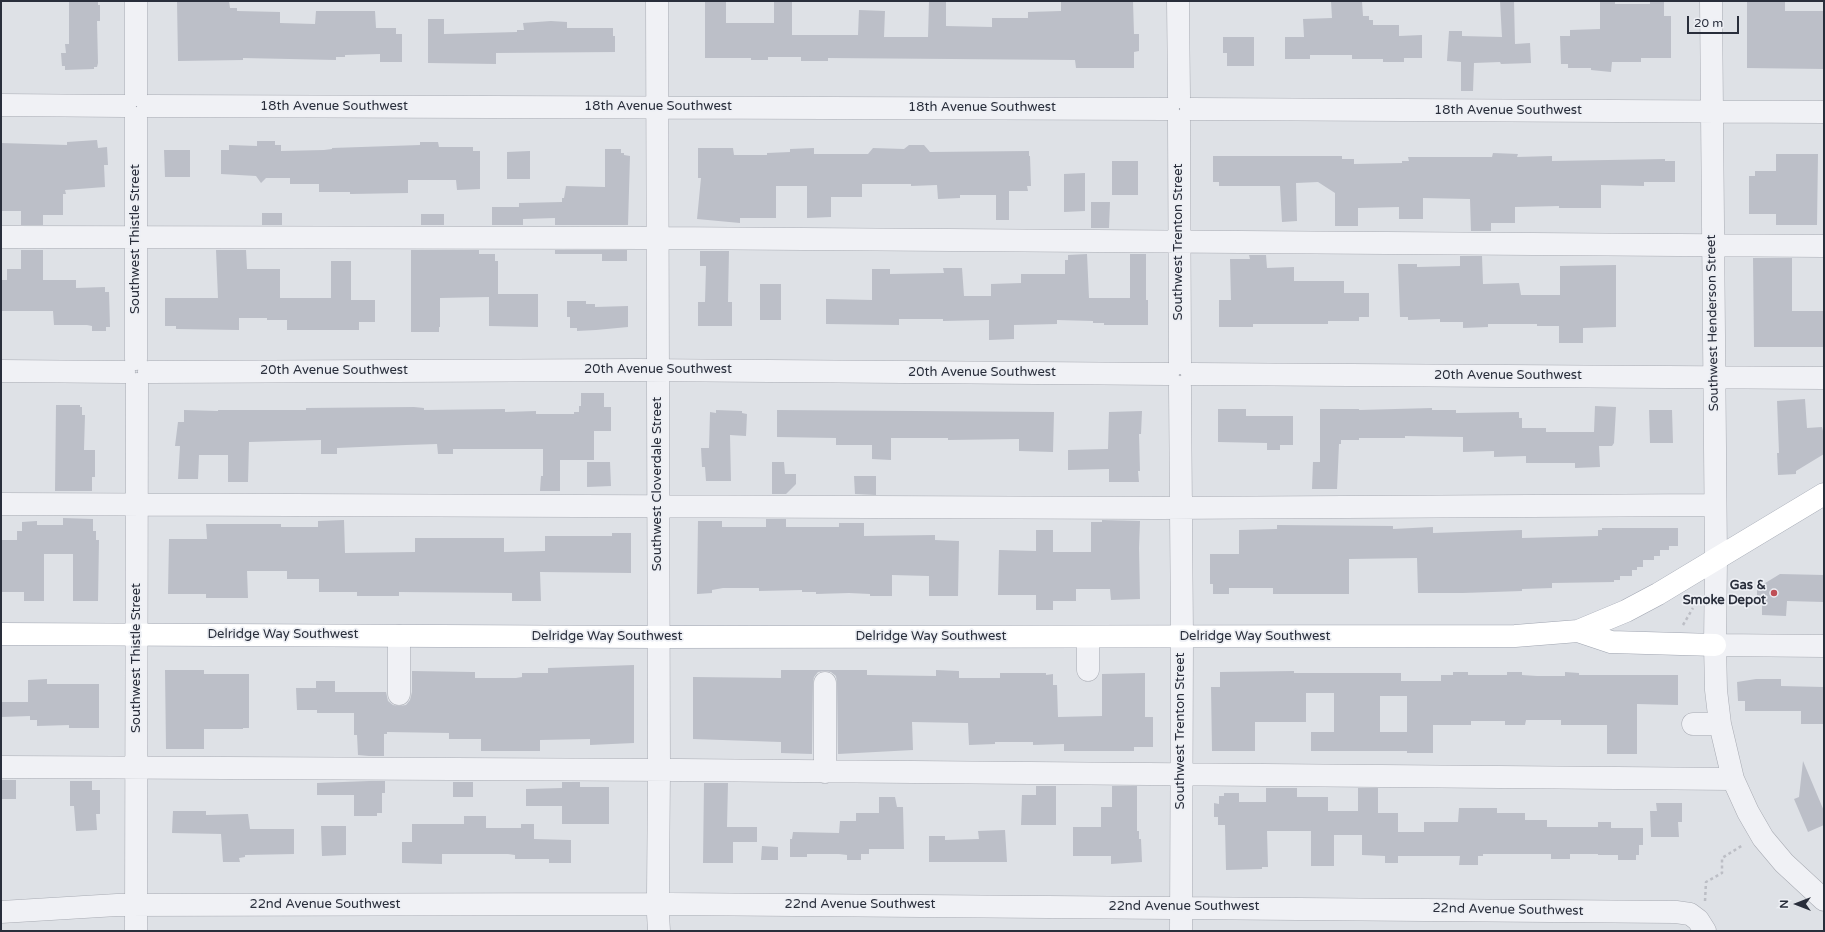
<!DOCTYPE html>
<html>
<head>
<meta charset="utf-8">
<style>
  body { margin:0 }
  #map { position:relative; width:1825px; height:932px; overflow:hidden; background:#dee1e6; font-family:"Varela Round",sans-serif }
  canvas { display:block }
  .frame { position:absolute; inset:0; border:2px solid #292e3b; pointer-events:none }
  .north { position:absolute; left:1777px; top:884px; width:40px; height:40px; -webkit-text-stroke:3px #edeff4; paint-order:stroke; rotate:270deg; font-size:11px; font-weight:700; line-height:16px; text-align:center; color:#292e3b }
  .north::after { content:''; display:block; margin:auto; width:14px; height:18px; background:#292e3b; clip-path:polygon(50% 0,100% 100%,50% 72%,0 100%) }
  .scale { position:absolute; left:1687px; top:16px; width:52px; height:18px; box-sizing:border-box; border:2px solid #292e3b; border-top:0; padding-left:5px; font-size:12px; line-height:14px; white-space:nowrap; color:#292e3b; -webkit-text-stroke:3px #edeff4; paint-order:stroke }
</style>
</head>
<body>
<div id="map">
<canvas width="1825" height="932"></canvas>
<div class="frame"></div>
<div class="north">N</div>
<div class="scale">20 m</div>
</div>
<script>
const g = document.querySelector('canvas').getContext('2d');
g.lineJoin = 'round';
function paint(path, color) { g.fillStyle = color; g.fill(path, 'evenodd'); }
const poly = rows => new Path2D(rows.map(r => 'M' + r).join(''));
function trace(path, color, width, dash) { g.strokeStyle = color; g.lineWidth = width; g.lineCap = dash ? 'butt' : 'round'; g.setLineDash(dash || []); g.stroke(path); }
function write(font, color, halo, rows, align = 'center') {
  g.font = font + ' "Varela Round",sans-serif'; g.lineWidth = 3.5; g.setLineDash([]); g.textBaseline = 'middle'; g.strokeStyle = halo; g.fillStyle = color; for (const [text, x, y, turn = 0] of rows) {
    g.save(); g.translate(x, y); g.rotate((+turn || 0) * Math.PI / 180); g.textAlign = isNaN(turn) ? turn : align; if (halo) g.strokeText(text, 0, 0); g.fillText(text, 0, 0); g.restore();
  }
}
const building = poly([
  [69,1,98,1,98,5,100,5,100,21,97,21,98,63,97,67,94,67,94,69,65,70,65,66,62,66,61,53,66,53,65,44,69,44],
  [177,1,229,1,230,8,237,8,237,11,280,12,280,23,315,24,316,11,375,11,376,28,396,28,396,34,402,34,402,62,380,62,380,54,345,55,345,57,336,57,336,60,243,58,243,60,178,61],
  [705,1,726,1,726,23,774,23,774,1,792,1,792,35,858,35,859,10,885,11,884,37,928,37,929,1,946,1,946,26,992,27,992,18,1028,18,1028,12,1061,11,1061,1,1133,1,1134,34,1139,34,1139,51,1134,52,1134,68,1076,68,1075,60,828,58,828,61,801,61,801,57,768,57,768,60,751,60,751,58,705,58],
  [1331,1,1362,1,1363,16,1369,16,1369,20,1373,20,1373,25,1399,25,1399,36,1422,35,1422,58,1404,58,1404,62,1383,62,1383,59,1352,59,1352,55,1310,55,1310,59,1285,59,1285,37,1304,37,1303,19,1332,18],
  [1500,1,1514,1,1515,44,1530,43,1531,63,1501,64,1500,62,1474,63,1473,91,1461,91,1461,62,1447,61,1449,31,1462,31,1462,36,1502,37],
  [1600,1,1615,1,1615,4,1650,4,1650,1,1664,1,1664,16,1671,16,1671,58,1641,58,1641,62,1612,62,1611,72,1591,70,1591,68,1568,68,1568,64,1561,64,1560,36,1570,36,1570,30,1600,29],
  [1747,1,1785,1,1785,11,1824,11,1824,69,1747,68],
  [428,19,444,19,444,34,517,32,517,30,524,30,523,23,551,21,567,22,567,28,613,28,613,36,615,36,615,52,496,53,496,64,428,63],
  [1223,37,1254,37,1254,66,1227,66,1227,53,1223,53],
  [97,140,98,148,107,147,108,165,104,165,105,187,65,190,66,194,63,194,63,215,43,215,43,225,21,225,21,211,1,211,1,143,67,145,67,142],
  [257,141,275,141,275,145,281,145,281,151,324,150,332,149,332,148,420,145,420,142,438,142,439,147,473,147,473,151,480,151,480,189,457,190,456,180,408,180,408,193,350,194,350,192,319,192,319,184,290,184,290,178,266,178,261,183,256,176,221,174,221,150,229,150,229,145,257,146],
  [909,145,924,145,930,152,1029,151,1029,156,1030,156,1031,186,1027,186,1028,191,1009,191,1009,220,996,220,996,195,960,195,960,198,938,199,937,185,911,186,911,184,862,184,862,197,831,197,831,217,807,218,807,186,776,186,776,218,740,218,740,223,697,219,701,178,698,178,698,148,733,148,734,155,767,155,767,153,790,152,790,149,814,148,814,154,868,154,873,148,904,149],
  [605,149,621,149,621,153,624,153,624,155,630,156,628,225,555,225,555,218,523,219,523,225,492,225,492,207,519,207,519,203,562,202,562,198,564,198,566,186,605,187],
  [164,150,190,150,190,177,165,177],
  [530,151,530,179,507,179,507,152],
  [1493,153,1518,154,1517,157,1552,156,1552,161,1665,159,1665,161,1675,161,1675,182,1644,182,1644,186,1601,185,1601,208,1559,208,1559,206,1515,207,1515,223,1491,223,1491,231,1471,231,1470,199,1423,198,1423,219,1399,219,1399,207,1358,208,1358,226,1335,226,1335,193,1318,182,1296,183,1297,221,1282,222,1280,186,1219,186,1219,182,1213,182,1213,156,1342,156,1342,159,1354,159,1354,164,1402,163,1402,161,1409,161,1408,157,1492,157],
  [1776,154,1818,154,1817,225,1776,225,1776,214,1749,214,1749,176,1755,176,1755,171,1776,171],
  [1112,161,1138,161,1138,195,1112,195],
  [1085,173,1085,211,1064,212,1064,174],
  [1091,202,1110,202,1109,228,1091,228],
  [262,213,282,213,282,225,262,225],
  [421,214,444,214,444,225,421,225],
  [21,250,43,250,43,280,76,280,76,288,105,287,105,292,109,292,110,327,106,327,106,331,92,331,92,326,87,325,54,325,53,311,1,311,1,280,7,280,7,269,21,269],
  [216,250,246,250,247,269,280,269,280,298,331,298,331,261,351,261,351,300,375,300,375,322,359,322,359,330,287,330,287,320,267,320,267,318,239,318,239,330,176,329,176,326,165,326,165,298,218,298],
  [411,250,479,250,479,254,495,254,495,261,498,261,498,294,538,294,538,327,489,326,489,297,440,298,440,327,439,327,439,332,411,332],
  [555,250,627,250,627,261,602,261,602,254,555,254],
  [700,251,729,251,728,302,732,302,732,326,698,326,698,302,705,302,706,266,700,266],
  [1087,254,1089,298,1130,298,1130,254,1146,254,1146,300,1148,300,1148,325,1104,325,1104,323,1093,323,1093,321,1057,320,1057,324,1014,325,1014,339,989,340,989,320,943,321,943,319,899,319,899,325,826,324,826,299,872,300,872,269,890,269,890,274,944,273,943,268,962,268,964,296,991,296,991,284,1021,283,1021,274,1065,274,1065,260,1068,260,1068,255],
  [1249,255,1266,255,1267,268,1294,267,1294,281,1344,281,1344,293,1369,293,1369,317,1359,317,1359,321,1328,321,1328,324,1253,324,1253,327,1219,327,1219,300,1231,300,1230,259,1250,259],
  [1460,256,1482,256,1483,284,1519,283,1521,295,1560,295,1560,266,1616,265,1616,327,1583,328,1583,343,1559,343,1559,326,1537,326,1537,324,1488,324,1488,327,1463,328,1463,322,1440,322,1440,319,1408,320,1408,317,1400,317,1398,264,1417,264,1417,267,1460,266],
  [1753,258,1792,258,1792,311,1824,311,1824,347,1754,347],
  [760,284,781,284,781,320,760,320],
  [567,301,586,301,586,304,595,304,595,307,628,306,628,327,596,330,577,331,577,328,570,328,570,317,567,317],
  [581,393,604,393,604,407,611,407,611,431,594,431,594,460,560,460,560,491,540,491,541,476,543,476,543,449,453,449,453,454,438,454,437,444,406,445,337,448,337,454,321,454,321,440,249,442,248,482,228,482,228,455,199,455,198,479,178,479,180,446,175,446,178,422,184,422,184,410,218,411,218,410,306,410,306,408,414,407,424,408,424,410,505,409,505,412,536,411,536,414,574,414,574,412,579,412,579,406,581,406],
  [1805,399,1807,428,1822,427,1823,431,1824,431,1824,454,1796,471,1796,474,1778,475,1777,453,1779,453,1777,401],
  [56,405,80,405,80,407,82,407,82,415,85,415,84,450,95,450,95,477,92,477,92,491,55,491],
  [1595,406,1616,407,1614,443,1612,446,1599,446,1600,467,1575,468,1575,463,1526,463,1526,456,1494,457,1494,451,1463,452,1463,437,1405,436,1405,438,1359,438,1359,440,1341,440,1341,444,1339,444,1337,489,1312,489,1313,462,1320,462,1320,409,1359,409,1359,410,1432,408,1432,410,1456,410,1456,413,1519,412,1519,418,1522,418,1522,428,1546,428,1546,432,1594,432],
  [1218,409,1246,409,1246,416,1293,416,1293,445,1280,445,1280,450,1267,450,1267,443,1218,442],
  [716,410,742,411,742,413,747,414,746,436,730,435,731,481,706,481,705,467,702,467,701,448,709,448,710,412,716,413],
  [777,410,1054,412,1053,452,1019,451,1019,439,948,440,948,438,891,438,891,460,872,459,872,445,836,445,836,438,777,437],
  [1649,410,1672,410,1673,443,1650,443],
  [1142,411,1141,434,1139,434,1140,471,1138,471,1139,482,1109,482,1109,469,1068,470,1068,450,1108,449,1109,412],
  [587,462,610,462,611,486,587,487],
  [772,462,784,462,785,474,796,474,796,484,786,494,772,494],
  [854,476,876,476,876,495,855,494],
  [63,518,93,519,93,531,96,531,96,540,99,540,98,601,73,601,73,554,44,554,44,601,24,601,24,592,1,592,1,540,17,540,17,531,22,531,22,522,37,521,37,525,63,525],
  [766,519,786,519,786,527,839,527,839,523,864,523,864,536,935,535,935,540,959,541,958,596,929,596,929,576,892,575,892,596,870,596,870,594,849,593,816,594,816,592,802,592,802,590,759,591,759,588,723,588,712,590,712,593,697,594,698,521,722,521,722,527,766,527],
  [344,520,345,553,415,552,415,538,504,538,504,552,545,551,545,536,612,536,612,533,631,533,631,573,540,572,541,601,512,601,512,593,399,592,399,596,357,596,357,592,319,592,319,579,287,579,287,571,247,571,248,598,206,598,206,594,168,594,169,539,207,539,206,524,281,524,281,527,318,527,318,521],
  [1102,520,1140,521,1139,548,1140,599,1111,600,1110,589,1076,589,1076,601,1053,601,1053,610,1036,610,1036,595,998,595,999,550,1036,551,1036,530,1053,530,1053,552,1091,552,1091,522,1102,522],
  [1277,525,1393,526,1393,529,1433,527,1433,533,1522,530,1522,538,1598,536,1598,530,1602,530,1602,528,1678,528,1678,546,1669,546,1669,550,1660,550,1660,556,1654,556,1654,560,1643,560,1643,567,1637,567,1637,570,1632,570,1632,576,1620,576,1620,580,1614,580,1614,582,1552,583,1552,588,1522,589,1522,591,1463,593,1418,593,1417,558,1349,559,1349,594,1273,594,1273,588,1229,588,1229,594,1213,594,1213,584,1210,584,1210,554,1239,554,1239,530,1277,529],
  [1780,574,1824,575,1824,602,1787,601,1786,616,1762,615,1762,604,1757,598,1757,588],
  [634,665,634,743,590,745,590,739,540,740,540,751,481,751,481,739,449,739,449,733,387,732,387,734,384,734,384,756,369,756,358,755,357,735,354,735,354,713,317,713,317,710,297,710,296,688,316,688,316,681,335,681,335,692,386,692,388,701,393,705,399,706,406,705,410,700,412,692,412,671,472,672,475,672,475,678,516,678,522,677,522,673,548,673,548,668],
  [165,670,204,670,204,674,249,674,249,728,243,728,243,729,204,729,204,749,166,749],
  [781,670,867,670,867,675,936,676,936,670,959,671,959,678,1000,678,1000,673,1046,673,1046,675,1053,674,1053,685,1057,685,1058,717,1102,716,1102,674,1145,673,1145,717,1153,717,1153,747,1134,747,1134,751,1064,751,1064,744,1033,745,1033,742,995,742,995,744,969,745,968,723,912,722,913,750,838,754,837,683,836,676,831,672,825,671,818,672,814,677,813,683,812,754,781,753,781,742,693,739,693,677,781,678],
  [1294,671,1294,673,1401,673,1401,681,1441,681,1441,675,1453,675,1453,672,1468,672,1468,675,1507,675,1507,672,1522,672,1522,675,1537,676,1565,676,1565,672,1579,673,1579,675,1678,675,1678,705,1637,704,1637,754,1607,754,1607,725,1561,725,1561,720,1526,720,1525,725,1505,725,1505,721,1471,721,1471,725,1433,725,1433,753,1407,753,1407,751,1311,751,1311,732,1334,732,1334,693,1306,693,1306,722,1255,722,1255,751,1212,751,1211,687,1220,687,1220,672],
  [1380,696,1407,696,1407,732,1380,732],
  [47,679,47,684,99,684,99,728,69,728,69,725,37,726,37,720,30,720,30,716,1,717,1,702,28,702,28,680],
  [1756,679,1781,679,1781,686,1823,687,1823,724,1801,724,1801,711,1745,711,1745,701,1738,701,1737,682],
  [1803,761,1824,811,1824,825,1808,832,1794,799,1799,797],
  [1,780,16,780,16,799,1,799],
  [70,781,92,781,92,790,100,790,100,814,96,814,97,830,76,831,74,806,70,806],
  [369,781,385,781,385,793,382,793,382,813,377,813,377,816,354,816,354,795,317,795,317,783],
  [453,782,473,782,473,797,453,797],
  [562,782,580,782,580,787,609,787,609,824,562,824,562,806,526,806,526,789,562,788],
  [704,783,728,783,727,827,757,827,757,842,733,842,733,863,703,863],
  [1036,786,1056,786,1056,825,1021,825,1022,795,1036,795],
  [1112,786,1137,786,1137,831,1139,831,1139,839,1141,839,1142,862,1111,864,1111,856,1073,856,1073,827,1101,827,1101,807,1112,807],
  [1266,788,1297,788,1297,797,1328,797,1328,811,1358,811,1358,788,1378,788,1378,813,1398,813,1398,832,1424,832,1424,822,1458,822,1459,808,1497,808,1497,813,1525,813,1525,820,1547,820,1547,827,1598,827,1598,822,1611,822,1611,828,1643,828,1643,845,1639,845,1639,855,1636,855,1636,860,1618,860,1618,855,1598,855,1598,854,1570,854,1570,859,1551,859,1551,854,1483,854,1483,856,1478,856,1478,865,1459,865,1460,856,1398,856,1398,863,1385,863,1385,856,1362,855,1362,835,1334,835,1334,866,1311,866,1311,831,1267,831,1268,867,1262,867,1262,869,1226,870,1225,825,1218,825,1218,817,1214,817,1214,803,1219,804,1219,796,1224,796,1224,793,1239,793,1239,802,1266,802],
  [879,797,895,797,897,807,903,807,904,849,869,849,869,854,861,854,861,860,847,860,847,855,839,854,807,854,807,857,790,857,790,839,792,839,793,832,839,833,840,821,856,821,856,813,879,813],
  [1656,803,1682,803,1682,822,1678,822,1679,837,1651,837,1650,811,1657,811],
  [173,811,206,811,206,815,248,814,250,829,294,829,294,854,245,855,245,857,239,858,240,862,223,862,221,834,172,833],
  [464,816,486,816,486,828,521,828,521,824,534,824,534,839,571,840,571,863,549,863,549,859,515,859,515,855,508,854,442,854,442,864,402,863,402,842,412,842,412,824,464,824],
  [321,826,346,826,346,855,322,856],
  [1005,830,1007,862,929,862,929,836,945,836,945,840,979,839,978,831],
  [762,846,778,847,778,860,761,860]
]);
const path = poly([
  [1683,625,1693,608],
  [1705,901,1706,882,1722,873,1722,858,1743,845]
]);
const minor = poly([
  [136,1,136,95],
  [657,1,659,770,658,895],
  [1178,1,1179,97],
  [1711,1,1716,559,1715,645,1716,690,1720,724,1733,779,1748,812,1763,838,1784,863,1824,900],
  [1,105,125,106],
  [148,106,1168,109],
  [1191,109,1824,112],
  [136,118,136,359],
  [1179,121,1180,363],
  [1,237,658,238,1824,246],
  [1,371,124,372],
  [149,372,637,370,1168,374],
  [1192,374,1824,378],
  [1180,387,1182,637,1181,931],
  [1,504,1160,508,1715,505],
  [1088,637,1088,670],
  [1715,645,1824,646],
  [825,683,825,772],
  [399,694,399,636],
  [1693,724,1720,724],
  [1,767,679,770,1733,779],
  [669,904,1676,912,1690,914,1698,920,1705,931],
  [1,912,117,905,650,904],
  [658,914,659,931],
  [136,931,137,384]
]);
const major = poly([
  [1578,631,1611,642,1715,645],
  [1,634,658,637,1515,636,1578,631,1626,611,1658,594,1824,494]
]);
const markers = [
  [1774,593,4,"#bf4f56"]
];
const streetNames = [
  ["18th Avenue Southwest",334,107],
  ["18th Avenue Southwest",658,107],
  ["18th Avenue Southwest",982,108],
  ["18th Avenue Southwest",1508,111],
  ["Southwest Thistle Street",136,239,-90],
  ["Southwest Trenton Street",1179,242,-90],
  ["Southwest Henderson Street",1713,323,-91],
  ["20th Avenue Southwest",658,370],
  ["20th Avenue Southwest",334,371],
  ["20th Avenue Southwest",982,373],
  ["20th Avenue Southwest",1508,376],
  ["Southwest Cloverdale Street",658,484,-90],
  ["Delridge Way Southwest",283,635],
  ["Delridge Way Southwest",607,637],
  ["Delridge Way Southwest",931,637],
  ["Delridge Way Southwest",1255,637],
  ["Southwest Thistle Street",137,658,-90],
  ["Southwest Trenton Street",1181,731,-90],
  ["22nd Avenue Southwest",325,905],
  ["22nd Avenue Southwest",860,905],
  ["22nd Avenue Southwest",1184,907],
  ["22nd Avenue Southwest",1508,910,1]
];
const poiNames = [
  ["Gas &",1766,586],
  ["Smoke Depot",1766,601]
];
paint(building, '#bcbfc8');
trace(minor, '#a8abb3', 23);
trace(major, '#9fa4b0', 23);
trace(path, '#bcbec5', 2.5, [3, 3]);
trace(minor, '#f0f1f5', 22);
trace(major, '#fff', 22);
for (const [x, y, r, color] of markers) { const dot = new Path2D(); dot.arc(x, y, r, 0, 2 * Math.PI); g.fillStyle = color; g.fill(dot); trace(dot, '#edeff4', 1.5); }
write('13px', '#292e3b', '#edeff4', streetNames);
write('bold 13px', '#292e3b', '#edeff4', poiNames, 'right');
</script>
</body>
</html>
